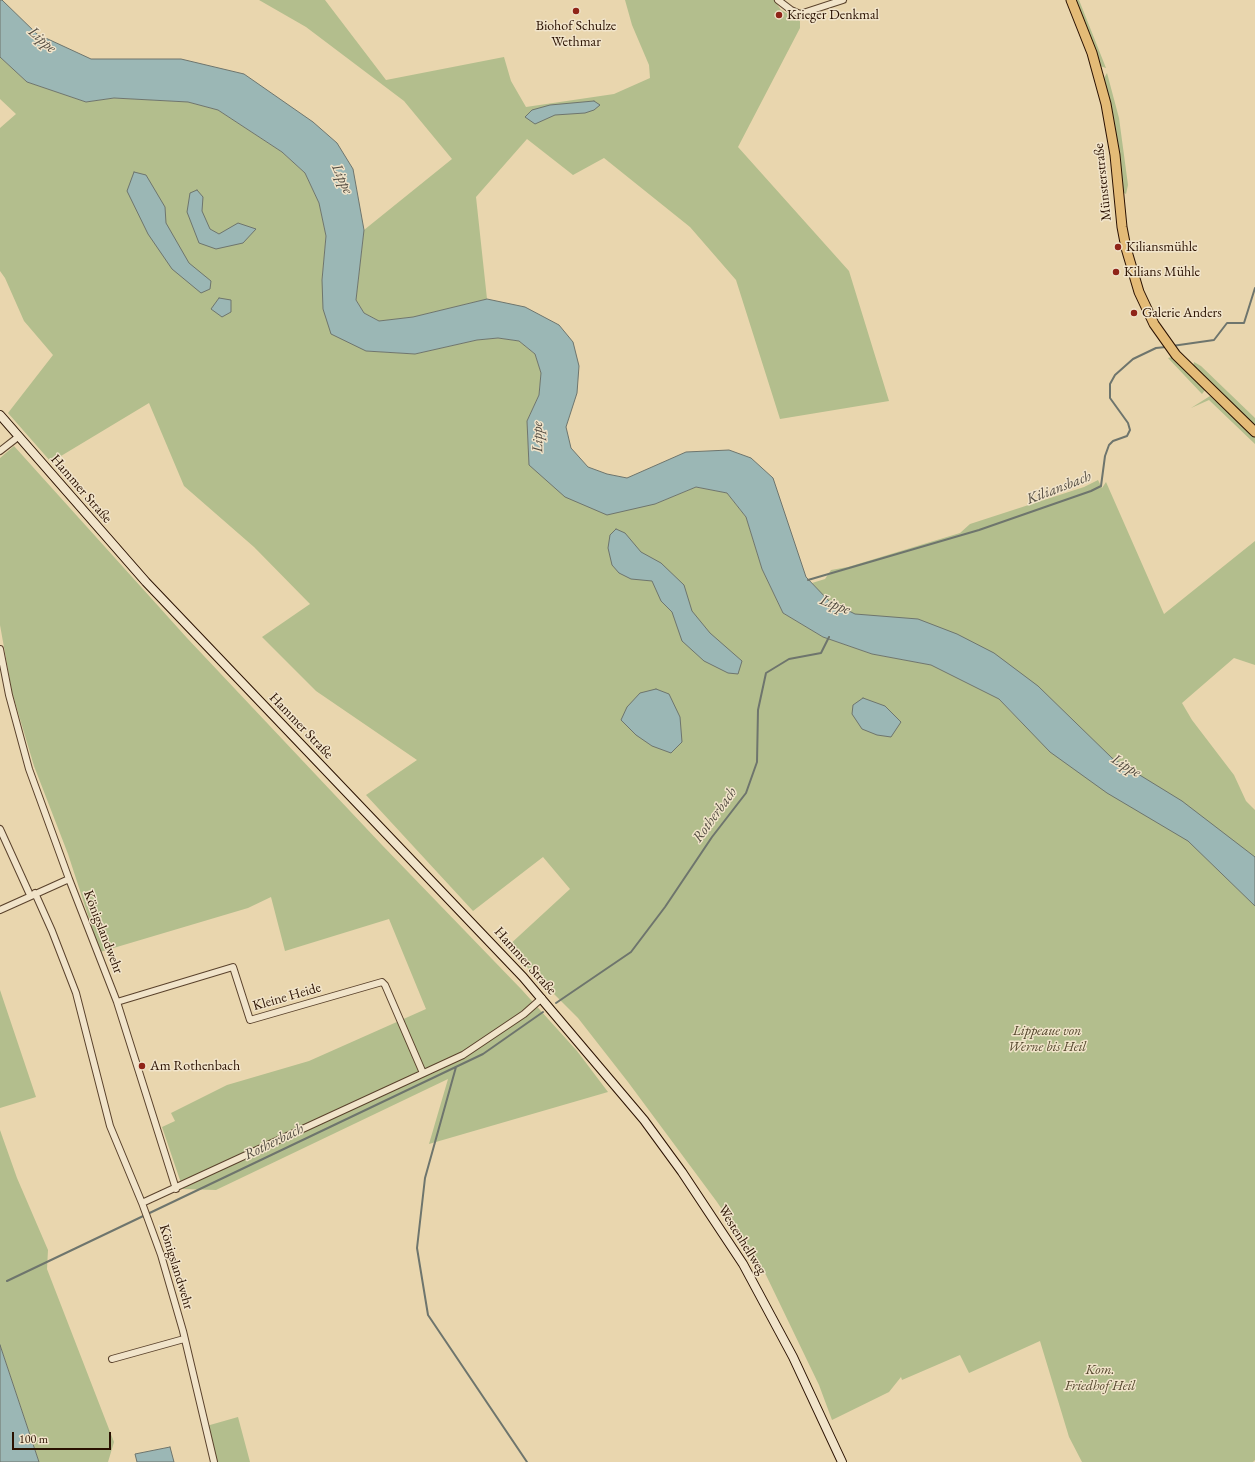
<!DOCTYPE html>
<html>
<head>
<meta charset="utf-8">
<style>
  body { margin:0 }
  #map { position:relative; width:1255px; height:1462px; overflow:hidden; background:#e9d6ae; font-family:"EB Garamond",serif }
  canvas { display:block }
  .scale { position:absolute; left:12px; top:1432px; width:99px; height:18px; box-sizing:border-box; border:2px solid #2a1101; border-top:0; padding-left:5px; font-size:12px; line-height:14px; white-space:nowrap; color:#2a1101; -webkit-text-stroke:3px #f1e4ca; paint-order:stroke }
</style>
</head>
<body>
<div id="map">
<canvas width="1255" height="1462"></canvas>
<div class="scale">100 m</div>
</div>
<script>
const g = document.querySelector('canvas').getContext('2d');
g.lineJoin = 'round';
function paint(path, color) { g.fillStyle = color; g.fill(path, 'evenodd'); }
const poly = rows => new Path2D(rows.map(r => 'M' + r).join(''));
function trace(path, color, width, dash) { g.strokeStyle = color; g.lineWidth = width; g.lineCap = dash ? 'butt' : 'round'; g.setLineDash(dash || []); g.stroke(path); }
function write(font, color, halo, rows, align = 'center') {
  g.font = font + ' "EB Garamond",serif'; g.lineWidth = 3; g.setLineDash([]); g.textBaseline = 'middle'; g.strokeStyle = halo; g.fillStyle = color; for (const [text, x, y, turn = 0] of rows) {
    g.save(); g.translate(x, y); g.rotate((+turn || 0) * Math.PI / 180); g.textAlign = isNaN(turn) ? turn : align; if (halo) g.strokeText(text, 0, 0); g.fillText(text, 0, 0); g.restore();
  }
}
const green = poly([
  [259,0,325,0,386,80,504,57,511,81,526,107,614,94,650,78,649,65,632,25,625,0,774,0,781,10,800,21,800,28,738,147,849,271,889,401,780,419,736,280,690,227,604,158,573,175,527,139,476,197,487,299,413,317,379,321,364,313,356,300,364,230,452,159,404,101,306,27],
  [1075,0,1079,0,1106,68,1100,66],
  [0,57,27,82,86,102,114,98,188,102,218,110,282,152,305,173,319,203,326,236,322,280,366,351,415,354,477,340,498,338,519,341,535,354,541,373,539,395,527,421,529,465,655,504,696,487,727,493,746,517,762,569,783,613,823,637,872,654,931,665,999,699,1027,728,1048,712,850,631,812,583,825,579,831,570,848,567,960,533,970,524,1084,487,1098,480,1102,488,1106,482,1164,614,1255,541,1255,665,1234,658,1182,703,1192,720,1234,775,1246,801,1255,810,1255,1460,1253,1462,1082,1462,1069,1437,1040,1341,969,1373,960,1355,902,1380,901,1377,889,1392,832,1420,819,1385,766,1275,717,1202,628,1082,578,1018,507,947,570,889,543,857,473,911,366,795,417,760,316,691,262,637,310,604,254,547,184,486,149,403,51,462,8,413,53,355,24,321,5,278,0,271,0,128,16,114,0,99],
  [1107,73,1119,118,1128,185,1126,194,1122,192,1110,104,1104,78],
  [1172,357,1205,390,1202,394,1168,358],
  [1194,362,1201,366,1255,418,1255,426,1193,367],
  [1210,396,1255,437,1255,444,1209,400,1191,408],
  [14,446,187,638,382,845,522,990,577,1051,608,1092,429,1144,448,1079,216,1190,183,1189,162,1127,175,1121,171,1113,227,1085,309,1061,426,1009,389,919,285,951,271,897,248,908,100,952,68,854,34,766,12,692,0,625,0,458],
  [0,990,36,1097,0,1108],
  [0,1130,17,1178,48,1250,47,1269,114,1442,108,1462,39,1462,0,1345],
  [238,1417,250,1462,211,1462,203,1427]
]);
const water = poly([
  [0,0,2,0,37,34,91,59,181,59,244,74,313,122,337,143,353,169,364,230,356,300,364,313,379,321,413,317,487,299,525,307,559,325,573,342,579,366,577,393,566,427,571,448,588,467,607,474,627,478,686,452,729,450,751,458,773,478,806,577,829,601,855,614,918,619,957,634,994,653,1038,686,1112,758,1182,801,1255,857,1255,906,1188,841,1107,793,1050,752,999,699,931,665,872,654,823,637,783,613,762,569,746,517,727,493,696,487,655,504,607,515,565,497,529,465,527,421,539,395,541,373,535,354,519,341,498,338,477,340,415,354,366,351,331,334,323,309,322,280,326,236,319,203,305,173,282,152,218,110,188,102,114,98,86,102,27,82,0,57,0,0],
  [594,101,600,105,594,110,585,113,555,115,535,124,525,117,532,110,550,105,594,101],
  [134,172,146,175,165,207,166,223,189,263,211,281,210,289,201,293,172,269,148,234,127,191,134,172],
  [197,190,203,197,202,211,210,229,219,234,238,223,256,229,243,243,216,249,199,243,187,212,190,193,197,190],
  [219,298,231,300,231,312,222,317,211,309,219,298],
  [616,529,625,533,641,552,661,563,684,585,692,611,710,633,742,661,738,674,728,673,704,661,682,641,672,612,661,601,652,581,631,579,619,573,612,565,608,548,610,535,616,529],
  [656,689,669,694,680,717,682,742,671,753,652,746,636,735,621,720,627,707,640,693,656,689],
  [863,698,885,706,901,722,891,737,877,735,862,729,852,714,853,705,863,698],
  [0,1345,39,1462,0,1462,0,1345],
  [170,1447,174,1462,137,1462,135,1454,170,1447]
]);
const stream = poly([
  [1172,346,1214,340,1227,323,1244,323,1255,288],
  [808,580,979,530,1091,491,1101,486,1105,456,1109,445,1113,441,1127,436,1130,430,1128,423,1110,398,1110,384,1115,375,1133,359,1156,348,1166,347],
  [556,1003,631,952,665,907,712,837,746,793,757,762,758,710,766,673,789,659,821,653,829,637],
  [456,1067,425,1178,417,1248,428,1315,527,1462],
  [7,1281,483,1054,543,1012]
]);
const street = poly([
  [778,0,791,10,800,14,843,0],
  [0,451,18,437],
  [0,649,9,695,29,769,69,879,117,1002,176,1189],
  [0,829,30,895],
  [35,893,52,931,76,993,110,1126,142,1203],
  [0,910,69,879],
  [117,1002,233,967,250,1020,382,982,385,985,423,1073],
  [112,1359,184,1339],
  [214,1462,183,1331,161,1255,142,1203,463,1055,524,1014,542,998]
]);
const secondary = poly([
  [0,415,146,582,523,977,644,1120,682,1172,743,1264,793,1357,842,1462]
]);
const primary = poly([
  [1071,0,1092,53,1106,104,1115,155,1122,227,1126,248,1139,292,1154,324,1176,355,1255,432]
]);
const markers = [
  [576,11,4,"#8f2418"],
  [779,15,4,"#8f2418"],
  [1118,247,4,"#8f2418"],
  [1116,272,4,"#8f2418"],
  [1134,313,4,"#8f2418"],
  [142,1066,4,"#8f2418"]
];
const poiNames = [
  ["Krieger Denkmal",787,15],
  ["Biohof Schulze",576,26,"center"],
  ["Wethmar",576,42,"center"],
  ["Kiliansmühle",1126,247],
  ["Kilians Mühle",1124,272],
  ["Galerie Anders",1142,313],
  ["Am Rothenbach",150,1066]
];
const streetNames = [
  ["Münsterstraße",1103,182,-96],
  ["Hammer Straße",81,489,49],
  ["Hammer Straße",301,726,46],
  ["Königslandwehr",103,932,69],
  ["Hammer Straße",525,961,48],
  ["Kleine Heide",287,997,-16],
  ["Westenhellweg",742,1240,58],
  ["Königslandwehr",176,1267,73]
];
const parkNames = [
  ["Lippeaue von",1047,1031],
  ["Werne bis Heil",1047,1047],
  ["Kom.",1100,1370],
  ["Friedhof Heil",1100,1386]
];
const waterNames = [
  ["Lippe",42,40,41],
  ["Lippe",342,179,65],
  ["Lippe",538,437,-91],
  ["Kiliansbach",1059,488,-21],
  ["Lippe",835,605,21],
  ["Lippe",1126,766,31],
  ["Rotherbach",715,815,-54],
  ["Rotherbach",274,1142,-26]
];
paint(green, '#b3be8d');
paint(water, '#9bb7b5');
trace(water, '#6e756d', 1);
trace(stream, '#6e756d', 2);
trace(street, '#5a422c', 8);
trace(secondary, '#2a1101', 10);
trace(primary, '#2a1101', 11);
trace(street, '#f1e4ca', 6);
trace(secondary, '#f1e4ca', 8);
trace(primary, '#e4bb77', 9);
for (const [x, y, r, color] of markers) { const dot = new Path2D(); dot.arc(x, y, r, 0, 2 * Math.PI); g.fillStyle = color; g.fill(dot); trace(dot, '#f1e4ca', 1.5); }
write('14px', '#2a1101', '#f1e4ca', poiNames, 'left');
write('14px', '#2a1101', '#f1e4ca', streetNames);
write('italic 14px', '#53452b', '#f1e4ca', parkNames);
write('italic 15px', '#524b40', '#f1e4ca', waterNames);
</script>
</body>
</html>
